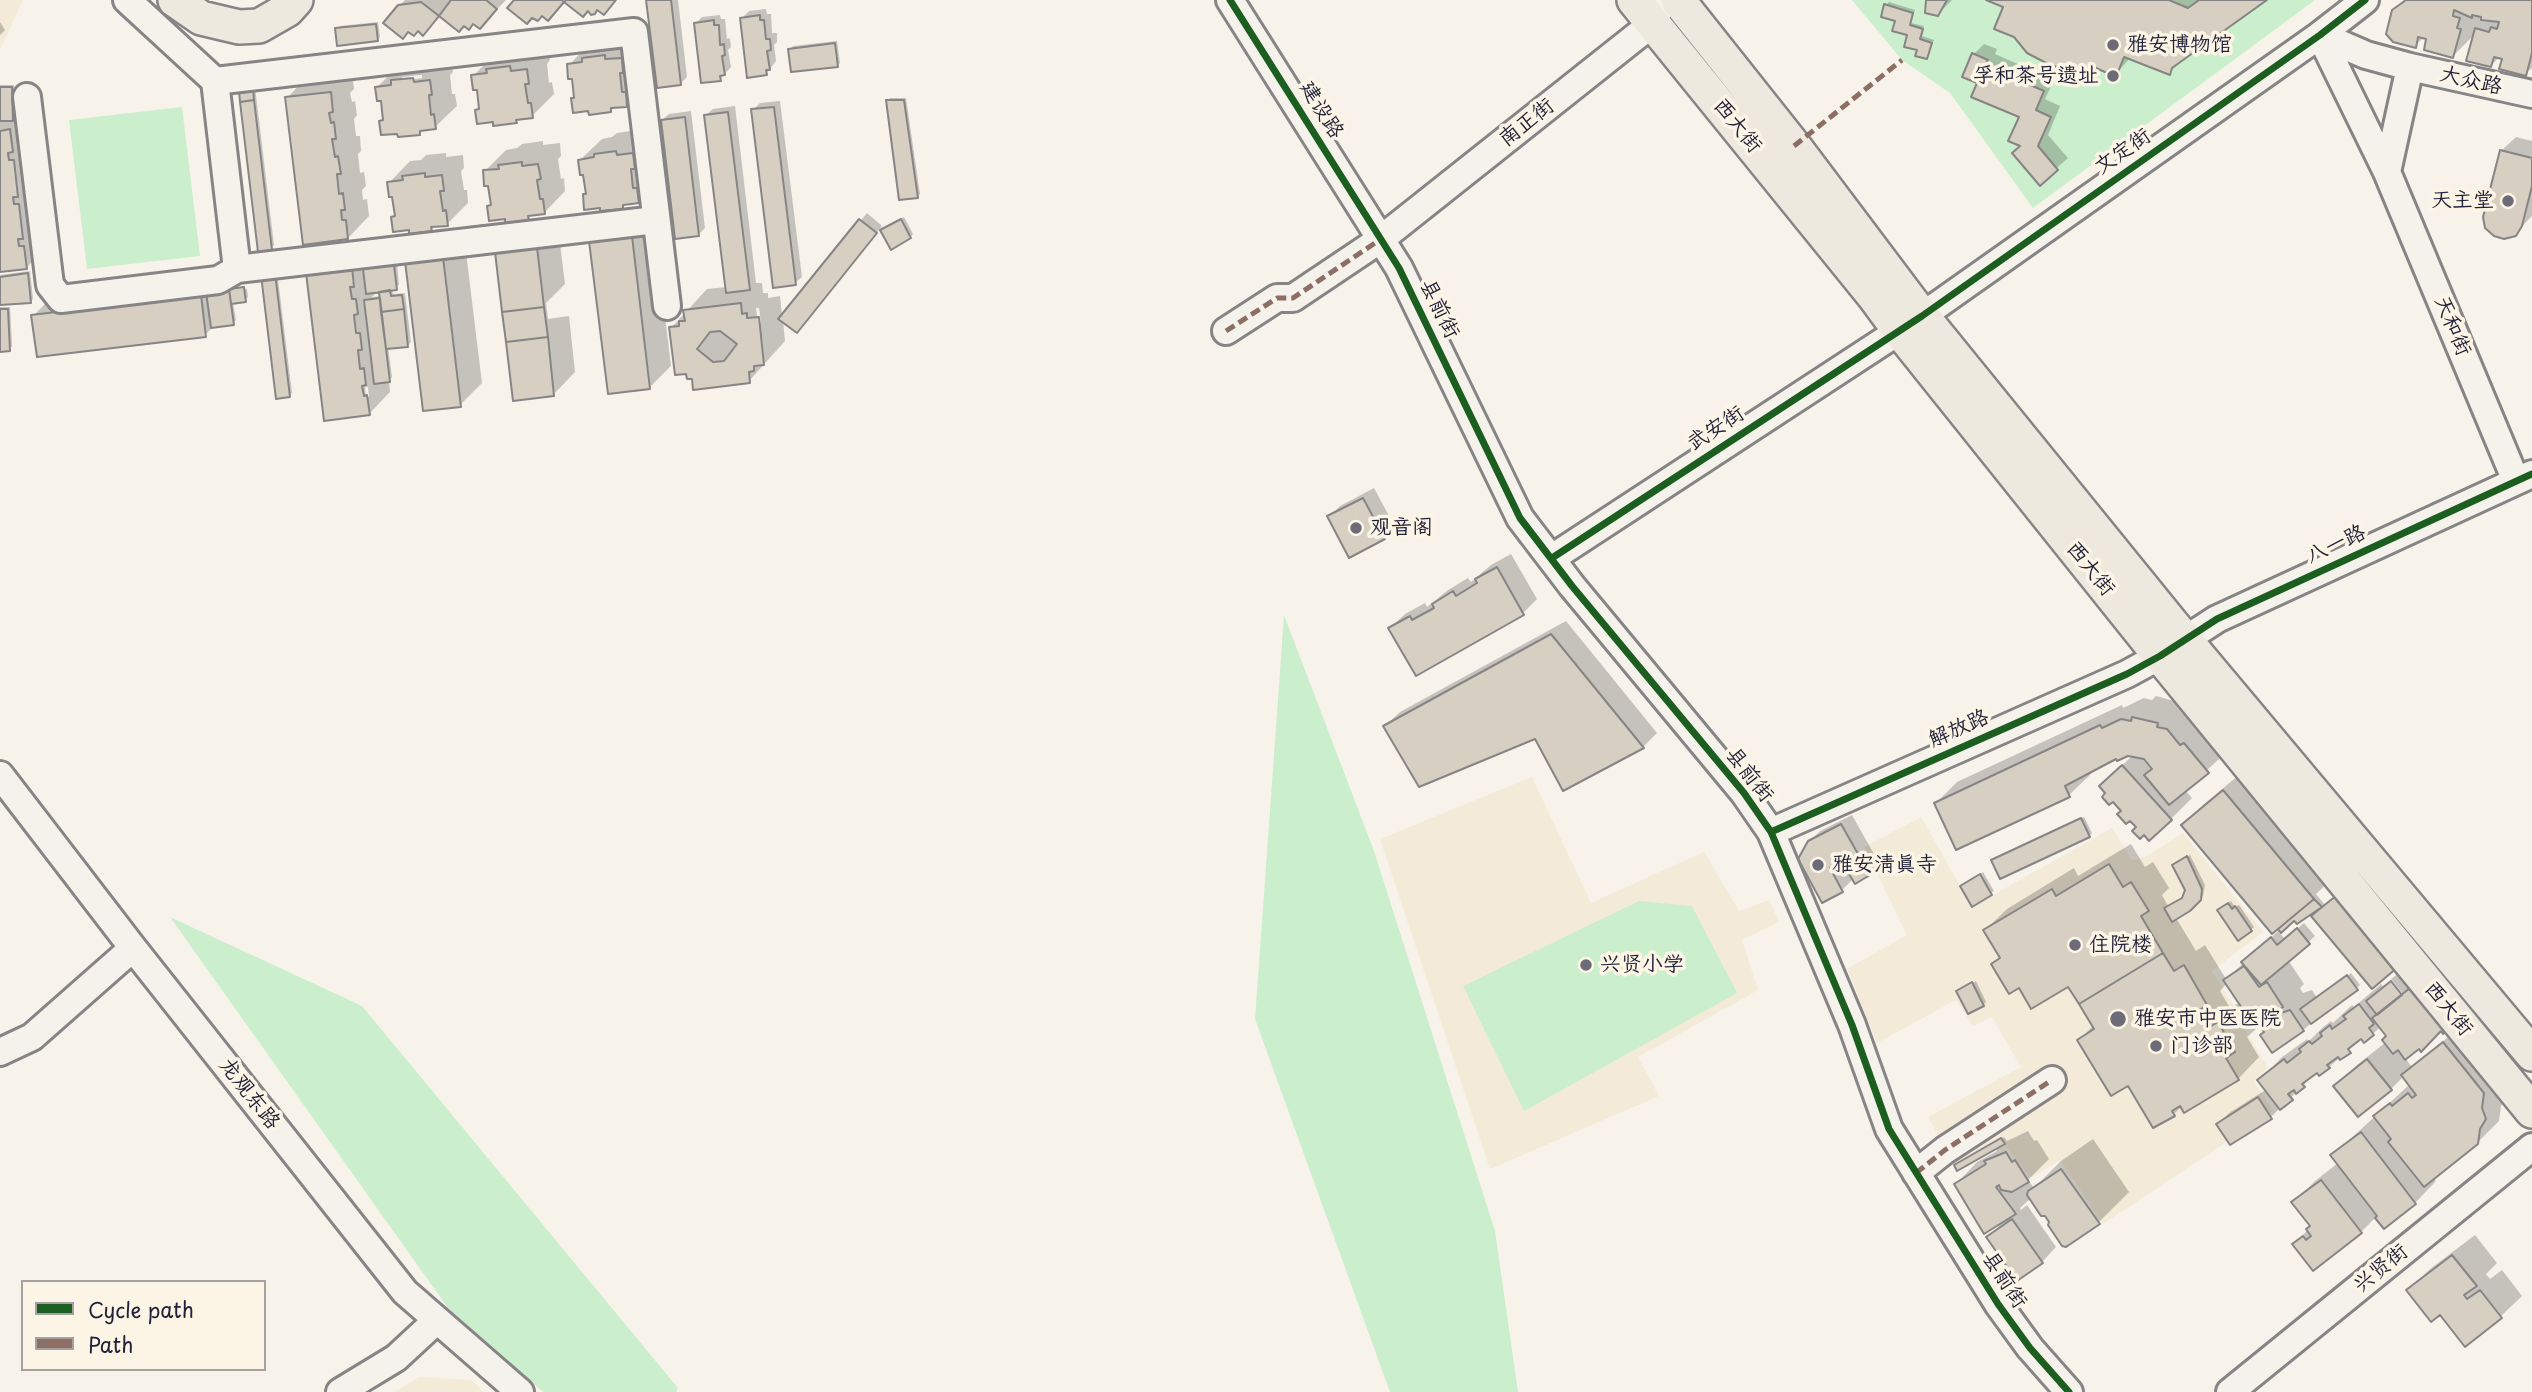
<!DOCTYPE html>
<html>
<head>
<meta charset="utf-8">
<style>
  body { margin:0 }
  #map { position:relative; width:2532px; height:1392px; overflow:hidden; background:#f7f3ea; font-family:"Playpen Sans",sans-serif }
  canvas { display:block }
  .legend { position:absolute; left:21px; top:1280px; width:245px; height:91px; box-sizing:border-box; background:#fcf5e5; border:2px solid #a5a1a1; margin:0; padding:9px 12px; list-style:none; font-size:21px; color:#22223b }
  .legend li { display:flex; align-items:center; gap:14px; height:35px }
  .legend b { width:35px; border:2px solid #a5a1a1 }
</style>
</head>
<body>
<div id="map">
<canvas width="2532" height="1392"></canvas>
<ul class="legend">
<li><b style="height:9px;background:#1b5e20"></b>Cycle path</li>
<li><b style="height:9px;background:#8d6e63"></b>Path</li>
</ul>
</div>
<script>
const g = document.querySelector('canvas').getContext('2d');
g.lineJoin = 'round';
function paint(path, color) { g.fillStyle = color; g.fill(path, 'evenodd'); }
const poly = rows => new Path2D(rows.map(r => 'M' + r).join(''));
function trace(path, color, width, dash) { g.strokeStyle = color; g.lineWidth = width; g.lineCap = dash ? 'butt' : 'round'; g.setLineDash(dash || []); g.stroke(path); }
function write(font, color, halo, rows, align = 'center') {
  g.font = font + ' "Playpen Sans","LXGW WenKai TC",sans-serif'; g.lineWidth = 7; g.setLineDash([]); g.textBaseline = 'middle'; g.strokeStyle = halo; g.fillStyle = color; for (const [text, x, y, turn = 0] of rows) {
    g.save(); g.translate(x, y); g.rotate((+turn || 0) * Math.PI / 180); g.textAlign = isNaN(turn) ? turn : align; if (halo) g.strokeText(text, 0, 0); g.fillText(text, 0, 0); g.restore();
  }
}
const built = poly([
  [0,0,23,0,0,50],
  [1532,777,1591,903,1704,852,1739,911,1769,900,1779,922,1742,940,1758,990,1638,1057,1659,1096,1490,1169,1380,839],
  [1921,817,1972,907,2112,828,2132,860,2145,857,2183,833,2263,932,2212,971,2244,1022,2242,1025,2268,1068,2254,1081,2273,1111,2103,1224,2060,1160,2031,1178,2004,1144,1957,1171,1928,1117,2021,1067,1992,1017,1973,1026,1956,1000,1877,1043,1847,969,1907,935,1864,847],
  [419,1377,471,1380,484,1392,394,1392]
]);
const green = poly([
  [1852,0,2315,0,2033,208,1950,93,1902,60],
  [182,107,200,256,87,269,69,120],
  [1284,615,1374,851,1495,1231,1518,1392,1390,1392,1255,1019],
  [1639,901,1692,906,1737,993,1524,1111,1463,986],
  [170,917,362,1006,678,1388,676,1392,543,1392,448,1308]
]);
const shadow = poly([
  [405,0,506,0,480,27,474,22,441,16,423,34,417,31,399,6],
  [648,0,678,0,687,77,680,84],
  [1928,0,1952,0,1938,14],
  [1991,0,2265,0,2184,58,2169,73,2131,57,2115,75,2005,6],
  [2405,0,2532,0,2532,68,2525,74,2500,57,2491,65,2475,34,2453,56,2428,38,2424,37,2415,46,2394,11],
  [1889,2,1915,10,1911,23,1924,26,1922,36,1934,40,1926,57,1886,5],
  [766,9,767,14,771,14,772,33,777,33,777,42,774,45,776,61,766,74,742,18,749,11],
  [720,15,721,19,725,19,727,39,730,38,731,47,728,50,731,67,720,79,695,24,702,17],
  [0,22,5,30,0,35],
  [378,22,380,37,377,40,337,29,340,26],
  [626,35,648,83,627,105,615,106,611,111,590,109,573,99,576,96,574,77,569,65,590,43],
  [837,41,840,63,837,66,790,49,793,46],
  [1984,44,1997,49,1995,54,2054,80,2045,99,2060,106,2048,135,2068,158,2040,183,2022,145,2021,116,1980,82,1974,54],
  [548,48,550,60,547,64,549,83,552,82,554,94,532,116,521,117,516,122,494,120,477,110,481,107,479,88,473,76,495,54],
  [451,59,453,72,450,75,452,94,455,94,457,106,435,127,424,129,419,133,381,121,385,118,382,99,377,87,399,66],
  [422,75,422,78,402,81,402,77],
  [352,71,354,89,350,93,352,102,355,101,357,115,354,119,356,136,360,136,361,151,358,154,360,173,364,172,366,186,362,190,363,200,367,199,369,216,348,238,287,98,308,76],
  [0,85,14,85,15,111,31,109,48,246,26,268,0,271],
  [255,87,274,245,271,248,241,92],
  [890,98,906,98,920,194,917,197,888,100],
  [780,101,802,277,795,283,753,110,760,103],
  [735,106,756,283,762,283,763,293,768,293,768,298,780,296,782,316,867,213,882,226,804,324,783,320,785,341,749,381,693,377,671,328,707,289,727,287,706,115,713,109],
  [756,308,759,308,761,323,758,323],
  [691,111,705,228,699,234,662,120,669,114],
  [637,130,660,180,639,202,626,203,622,207,584,195,587,192,580,160,602,139,612,137,617,133],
  [2516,137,2532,141,2532,216,2515,234,2501,151],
  [543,141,543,145,560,143,561,156,558,159,561,179,564,178,565,191,544,213,532,214,528,218,506,217,489,206,492,203,485,171,506,150,517,148,522,144],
  [446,153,446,157,463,155,464,168,461,171,464,190,467,190,468,203,447,224,435,225,431,230,411,228,393,217,396,214,394,195,389,183,410,161,421,160,426,155],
  [653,215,671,366,649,388,591,242],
  [904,217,913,234,910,237,885,228],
  [558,227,565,284,546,303,548,319,569,316,575,372,554,394,518,231],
  [464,236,482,383,460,405,407,262],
  [397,263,399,285,392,288,393,294,405,293,411,342,408,345,388,347,392,377,389,380,390,392,369,414,308,274],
  [380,289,381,296,372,297],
  [365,387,368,387,369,397,366,397],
  [30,271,33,299,30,302,0,304,0,275],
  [277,271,292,393,289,396,266,273],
  [247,289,248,297,245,300,233,302,236,320,233,323,215,325,205,335,33,316,55,294,224,291],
  [0,307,10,307,12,346,9,349,0,350],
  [1374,488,1395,527,1384,538,1329,517,1340,506],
  [1511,554,1537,599,1523,613,1390,628,1405,614,1425,603,1427,607,1448,590,1468,578,1471,582,1491,565],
  [1566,621,1657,733,1643,747,1564,788,1536,737,1385,726,1400,712],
  [2156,696,2178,702,2177,706,2189,708,2229,750,2185,790,2192,798,2171,819,2138,827,2101,786,2133,755,2117,756,2089,771,2091,774,2069,795,1957,848,1936,803,1957,782,2122,705,2123,708,2144,698,2152,700],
  [2245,770,2335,876,2316,894,2325,905,2348,885,2407,956,2322,905,2297,922,2295,919,2279,932,2285,939,2304,923,2315,936,2288,960,2304,984,2300,988,2303,993,2312,990,2317,998,2351,973,2360,985,2303,1030,2266,1031,2259,1021,2253,1025,2256,1029,2247,1037,2259,1057,2238,1079,2182,1106,2174,1114,2128,1083,2079,1040,2094,1025,2069,984,2020,986,1993,964,2001,956,1985,930,2007,909,2074,868,2078,876,2131,844,2145,867,2153,862,2169,888,2162,895,2168,906,2184,897,2187,890,2177,863,2190,855,2205,885,2203,896,2189,910,2176,918,2196,951,2205,945,2226,979,2287,923,2183,825,2204,804],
  [2227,983,2240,1002,2230,1008,2220,991],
  [1852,815,1879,863,1869,874,1853,879,1842,890,1823,901,1809,842,1820,831],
  [2084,817,2092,833,2089,836,1996,858],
  [1983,872,1994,891,1973,904,1965,883],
  [2231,901,2235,907,2239,905,2254,927,2239,939,2222,907],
  [2438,964,2451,980,2448,982,2442,1029,2405,1058,2412,1067,2466,1022,2507,1096,2501,1106,2499,1121,2477,1143,2433,1178,2436,1181,2415,1203,2376,1217,2361,1232,2314,1269,2295,1244,2311,1226,2293,1203,2315,1181,2338,1163,2332,1156,2410,1084,2404,1076,2391,1089,2335,1086,2357,1065,2386,1042,2388,1036,2381,1026,2373,1034,2363,1038,2329,1067,2318,1071,2271,1117,2218,1124,2229,1113,2267,1089,2260,1080,2281,1058,2307,1039,2308,1042,2322,1028,2331,1021,2333,1023,2352,1005,2354,1007,2381,984,2383,986,2389,982,2398,994,2403,994,2391,979,2406,968,2416,981],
  [1976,981,1986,1002,1983,1005,1961,988],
  [2028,1131,2034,1141,2037,1140,2049,1159,2028,1180,2034,1188,2061,1161,2093,1139,2129,1192,2098,1223,2031,1198,2020,1208,2021,1210,2027,1205,2056,1247,2042,1262,1988,1237,2003,1222,1956,1184,1977,1162,1997,1151,1995,1148,1959,1163,2004,1137,2007,1141],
  [2475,1235,2497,1263,2486,1274,2490,1279,2502,1270,2522,1296,2500,1317,2440,1312,2409,1290,2430,1269]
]);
const building = poly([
  [451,0,486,0,497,9,480,29,473,24,469,30,464,26,459,32,439,16,451,0],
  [514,0,562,0,564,2,548,21,542,16,538,21,532,18,527,24,507,8,514,0],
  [566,0,616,0,604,15,597,10,595,14,591,15,588,11,583,17,564,2,566,0],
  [646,0,671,0,681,85,657,88,646,0],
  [1926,0,1947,0,1938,16,1925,13,1926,0],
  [1986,0,2169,0,2188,8,2199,0,2267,0,2172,68,2170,75,2124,57,2116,77,2096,68,2074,72,2048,64,2027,53,2014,37,1994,29,2003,7,1986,0],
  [2406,0,2532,0,2532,53,2526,76,2499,69,2502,59,2494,57,2491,67,2466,61,2475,28,2489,32,2491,27,2497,29,2499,22,2481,20,2481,17,2472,15,2472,18,2454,10,2453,16,2460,18,2457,28,2461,29,2453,58,2424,50,2426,39,2418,37,2416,48,2393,42,2386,34,2392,10,2406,0],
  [421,2,439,16,423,36,418,31,414,36,408,32,403,39,383,23,398,5,421,2],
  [1884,4,1913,13,1910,25,1923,29,1920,39,1932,43,1927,59,1915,56,1917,50,1904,47,1907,35,1892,31,1895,21,1881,17,1884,4],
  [760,15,760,20,764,20,766,39,770,39,771,50,767,51,770,70,766,70,767,75,747,78,740,18,760,15],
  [714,20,714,25,719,25,720,45,724,44,725,55,722,56,725,75,720,76,721,81,701,83,694,23,714,20],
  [376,24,378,41,337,46,335,28,376,24],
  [835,43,838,67,791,72,788,49,835,43],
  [1972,53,1988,60,1985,65,2044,91,2036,110,2051,117,2038,146,2058,170,2040,186,2012,153,2020,146,2008,141,2019,117,1971,97,1977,83,1962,77,1972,53],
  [605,55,605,59,622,58,623,73,620,73,622,92,626,92,627,107,611,108,611,112,589,115,588,111,573,113,571,98,574,98,573,88,572,79,568,79,567,64,582,62,582,58,605,55],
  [510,66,511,71,527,69,529,84,525,84,528,103,531,103,533,118,516,120,517,123,493,126,493,122,477,124,475,110,479,109,477,90,473,90,471,75,487,73,486,69,510,66],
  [413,78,414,82,430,80,432,95,429,95,431,115,434,114,436,129,420,131,420,135,398,137,397,134,381,135,379,121,383,120,382,111,381,101,377,101,375,87,391,85,391,80,413,78],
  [0,87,12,87,13,121,0,121,0,87],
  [253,89,254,100,240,102,239,91,253,89],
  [331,92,333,112,329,113,331,123,334,122,336,139,332,139,335,157,338,156,341,174,337,174,339,194,343,193,345,210,341,210,342,220,346,220,348,239,303,245,285,97,331,92],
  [254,100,272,250,258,252,240,102,254,100],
  [886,100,904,100,918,198,899,200,886,100],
  [774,107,796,285,773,288,751,109,774,107],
  [728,112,750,290,726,293,704,115,728,112],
  [685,117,699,236,675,239,661,120,685,117],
  [10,129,13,152,8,153,9,160,14,160,18,197,13,197,14,204,19,204,23,239,18,239,19,246,24,246,27,269,0,272,0,131,10,129],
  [2500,150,2532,158,2532,186,2522,226,2516,236,2504,239,2494,236,2485,228,2483,217,2500,150],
  [616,151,617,155,633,153,635,169,631,169,633,188,637,188,639,203,623,205,623,209,600,211,600,208,584,210,583,194,586,194,583,175,580,175,578,160,594,157,594,154,616,151],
  [522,162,522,166,538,164,541,179,537,180,540,199,543,199,545,214,528,216,529,220,505,223,505,219,489,221,487,206,491,205,488,186,484,186,483,170,499,169,498,165,522,162],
  [425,173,425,177,442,175,444,191,440,191,443,211,446,210,448,226,431,227,432,231,409,234,409,230,393,232,391,217,395,216,392,197,389,197,387,182,403,180,402,176,425,173],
  [859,219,877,233,797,333,778,319,859,219],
  [901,219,911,238,891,250,880,230,901,219],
  [632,236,650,389,608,394,589,241,632,236],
  [537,247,544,307,502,312,495,252,537,247],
  [443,257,461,407,423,411,405,261,443,257],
  [394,265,397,290,366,294,363,269,394,265],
  [352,267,354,287,350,287,352,299,356,299,358,314,354,315,356,333,360,333,362,350,358,350,360,369,364,368,366,385,362,386,364,396,367,395,370,415,324,421,306,273,352,267],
  [28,273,31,303,0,305,0,277,28,273],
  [275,273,290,397,276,399,261,275,275,273],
  [244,287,246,302,231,304,229,289,244,287],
  [229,289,234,325,211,328,206,292,229,289],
  [390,290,391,296,402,295,404,309,381,312,379,292,390,290],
  [201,295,206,337,37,357,31,315,201,295],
  [380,298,390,382,374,384,364,300,380,298],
  [741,303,742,314,747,313,747,318,759,317,764,365,754,366,754,371,749,372,750,383,693,390,692,379,687,379,686,374,675,375,669,327,679,326,679,321,685,321,683,310,741,303],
  [720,331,737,344,724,361,713,362,697,349,710,332,720,331],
  [544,307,548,337,506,342,502,312,544,307],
  [0,309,8,309,10,351,0,352,0,309],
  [404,309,408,347,386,349,381,312,404,309],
  [548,337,554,396,513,401,506,342,548,337],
  [1363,498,1385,539,1349,558,1327,516,1363,498],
  [1497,567,1524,615,1416,676,1388,628,1410,616,1412,620,1434,608,1432,604,1453,591,1456,596,1477,583,1475,579,1497,567],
  [1551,634,1644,748,1563,791,1535,739,1419,787,1383,726,1551,634],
  [2132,717,2158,723,2157,727,2167,729,2180,745,2184,743,2209,773,2169,805,2144,775,2152,769,2144,759,2128,756,2117,761,2116,759,2065,786,2070,797,1956,850,1934,803,2100,725,2102,728,2121,719,2131,721,2132,717],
  [2122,765,2172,820,2149,841,2144,835,2140,839,2132,831,2136,827,2130,821,2126,824,2117,814,2121,811,2113,802,2109,805,2102,797,2105,793,2099,786,2122,765],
  [2223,790,2314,899,2272,934,2181,825,2223,790],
  [2081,818,2090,837,2000,879,1991,860,2081,818],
  [1841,824,1870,875,1855,884,1841,861,1830,868,1843,892,1822,903,1798,859,1808,841,1841,824],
  [2187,856,2202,889,2201,900,2190,911,2172,922,2164,908,2182,898,2185,890,2172,865,2187,856],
  [2109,864,2123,887,2131,882,2149,911,2141,916,2163,953,2079,1004,2068,987,2031,1009,2019,988,2009,994,1991,964,2000,958,1983,930,2052,889,2056,896,2109,864],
  [1980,874,1992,895,1972,907,1960,886,1980,874],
  [2337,895,2398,967,2372,989,2311,916,2337,895],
  [2314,899,2322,907,2297,924,2294,921,2281,933,2278,929,2314,899],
  [2228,903,2232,909,2235,906,2252,931,2238,941,2217,910,2228,903],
  [2297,928,2310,944,2261,985,2241,962,2271,937,2277,945,2297,928],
  [2163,953,2174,971,2184,965,2207,1005,2198,1011,2208,1028,2218,1022,2235,1052,2226,1058,2239,1080,2184,1113,2180,1106,2172,1111,2175,1116,2153,1128,2128,1086,2111,1096,2077,1040,2094,1029,2079,1004,2163,953],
  [2244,966,2259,987,2267,982,2283,1007,2279,1010,2281,1013,2290,1010,2304,1031,2272,1053,2260,1035,2264,1032,2258,1024,2254,1026,2223,980,2244,966],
  [2347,975,2358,990,2311,1024,2300,1009,2347,975],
  [2391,981,2402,995,2377,1015,2366,1001,2391,981],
  [1972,982,1984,1006,1968,1014,1956,991,1972,982],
  [2415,984,2448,1030,2443,1034,2441,1031,2421,1052,2419,1049,2405,1060,2398,1050,2393,1054,2382,1040,2386,1036,2372,1018,2415,984],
  [2359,1004,2374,1024,2369,1028,2374,1035,2364,1043,2361,1039,2348,1049,2351,1053,2340,1060,2338,1057,2327,1065,2330,1068,2319,1076,2317,1073,2302,1084,2305,1087,2296,1094,2294,1090,2288,1094,2293,1100,2280,1110,2257,1080,2284,1059,2287,1063,2301,1052,2299,1049,2309,1041,2312,1044,2322,1036,2320,1033,2330,1025,2332,1029,2346,1019,2343,1016,2359,1004],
  [2443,1042,2484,1093,2482,1108,2486,1119,2480,1129,2478,1144,2424,1187,2388,1142,2391,1139,2373,1116,2390,1103,2392,1106,2408,1093,2412,1098,2416,1095,2401,1075,2443,1042],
  [2367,1059,2392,1090,2358,1117,2333,1086,2367,1059],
  [2258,1097,2272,1119,2230,1145,2216,1124,2258,1097],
  [2361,1132,2416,1204,2384,1229,2375,1218,2377,1216,2330,1155,2361,1132],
  [2001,1138,2005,1144,1957,1171,1954,1165,2001,1138],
  [2006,1152,2012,1162,2015,1160,2029,1182,2012,1192,2001,1190,1999,1185,1996,1187,2016,1214,1984,1234,1954,1184,1986,1164,1984,1161,2006,1152],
  [2061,1169,2100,1224,2066,1247,2062,1246,2048,1225,2049,1222,2045,1216,2041,1216,2027,1195,2028,1191,2061,1169],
  [2321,1180,2362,1233,2313,1271,2292,1244,2303,1236,2306,1240,2311,1236,2306,1229,2310,1226,2291,1202,2321,1180],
  [2012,1219,2043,1263,2017,1281,1986,1237,2012,1219],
  [2452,1255,2477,1286,2464,1295,2467,1299,2480,1290,2502,1318,2465,1347,2440,1315,2431,1322,2406,1290,2452,1255]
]);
const minor = poly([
  [127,0,215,81,634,32,667,306],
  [1230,0,1399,268,1520,518,1572,586,1744,793,1771,832,1852,1025,1889,1129,1998,1304,2030,1348,2069,1392],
  [2320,35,2387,172,2516,481],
  [2320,35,2366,55,2410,67,2532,94],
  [27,97,50,285,61,299,218,280,237,269,215,81],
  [2387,172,2410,67],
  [237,269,656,220],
  [1226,331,1277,298,1293,298,1381,239,1653,23,1663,0],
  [1552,558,1922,316,2320,35,2365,0],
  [0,775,133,948,405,1292,520,1392],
  [1771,832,2127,674,2160,656,2217,619,2532,474],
  [0,1052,32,1037,133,948],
  [1916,1173,1945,1150,2052,1080],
  [340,1392,396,1358,437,1320],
  [2230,1392,2532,1147]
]);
const major = poly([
  [175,0,201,18,239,27,259,26,287,10,296,0],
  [1634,0,1874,296,1899,330,2160,656,2532,1111],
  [1678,0,1794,146,1922,316,2185,640,2532,1054]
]);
const quiet = poly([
  [1794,146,1902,60],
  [1226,331,1277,298,1293,298,1381,239],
  [1916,1173,1945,1150,2052,1080]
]);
const cycleway = poly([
  [1230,0,1399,268,1520,518,1572,586,1744,793,1771,832,1852,1025,1889,1129,1998,1304,2030,1348,2069,1392],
  [1552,558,1922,316,2320,35,2365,0],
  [1771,832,2127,674,2160,656,2217,619,2532,474]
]);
const markers = [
  [2113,45,7,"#6d6b78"],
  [2113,76,7,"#6d6b78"],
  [2508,201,7,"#6d6b78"],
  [1356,528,7,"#6d6b78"],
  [1818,865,7,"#6d6b78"],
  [2075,945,7,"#6d6b78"],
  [1586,965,7,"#6d6b78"],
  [2118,1019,9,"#6d6b78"],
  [2156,1046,7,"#6d6b78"]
];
const poiNames = [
  ["雅安博物馆",2127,45],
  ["孚和茶号遗址",2099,76,"right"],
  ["天主堂",2494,201,"right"],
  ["观音阁",1370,528],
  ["雅安清真寺",1832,865],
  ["住院楼",2089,945],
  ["兴贤小学",1600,965],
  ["雅安市中医医院",2134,1019],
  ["门诊部",2170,1046]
];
const streetNames = [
  ["大众路",2471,81,13],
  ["建设路",1321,110,58],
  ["南正街",1527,123,-38],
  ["西大街",1737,126,51],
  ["文定街",2123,152,-35],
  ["县前街",1439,309,64],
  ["天和街",2452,326,67],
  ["武安街",1716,429,-33],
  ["八一路",2336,545,-25],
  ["西大街",2090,569,51],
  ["解放路",1959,729,-24],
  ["县前街",1749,775,52],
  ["西大街",2448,1009,51],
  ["龙观东路",249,1094,52],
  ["兴贤街",2381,1269,-39],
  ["县前街",2004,1280,57]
];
paint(built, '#f3ead8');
paint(green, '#cbefcd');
paint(shadow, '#0003');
paint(building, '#d6cfc2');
trace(building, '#868485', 2);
trace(minor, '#868485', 32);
trace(major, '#868485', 38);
trace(minor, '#f5f2ec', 26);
trace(major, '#eee9df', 33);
trace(quiet, '#8d6e63', 5, [10, 5]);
trace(cycleway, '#1b5e20', 7);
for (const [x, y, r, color] of markers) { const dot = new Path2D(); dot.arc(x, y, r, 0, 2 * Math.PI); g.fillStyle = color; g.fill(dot); trace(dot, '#fcf5e5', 2.5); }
write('21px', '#22223b', '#fcf5e5', poiNames, 'left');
write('21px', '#22223b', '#fcf5e5', streetNames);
</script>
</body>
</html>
